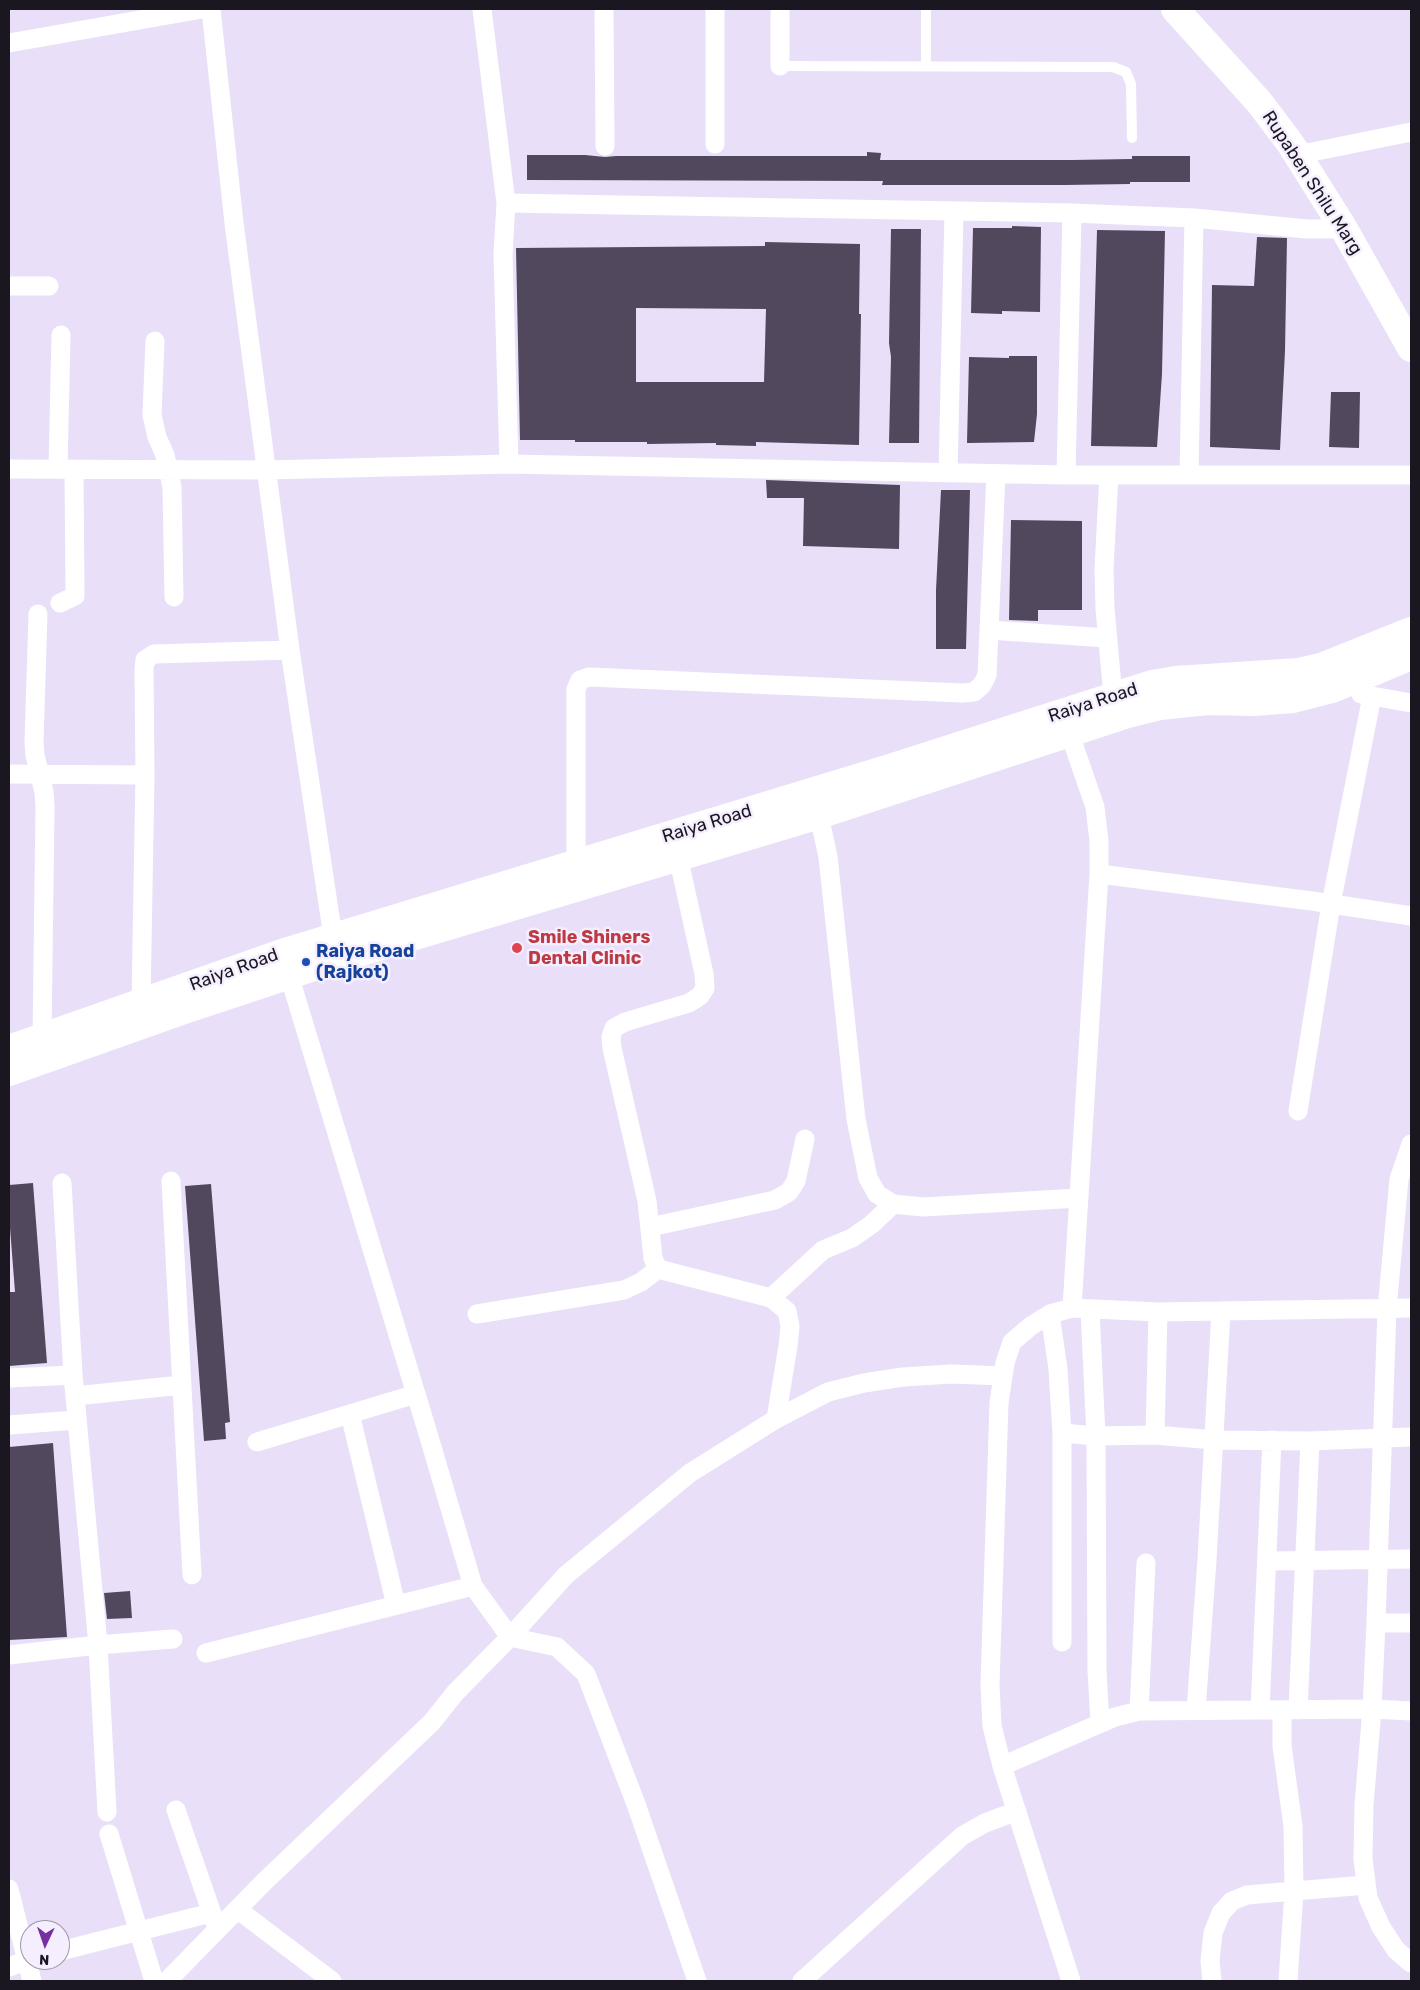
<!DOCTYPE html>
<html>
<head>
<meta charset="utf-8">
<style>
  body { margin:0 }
  #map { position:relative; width:1420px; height:1990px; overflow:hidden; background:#eadff9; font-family:Rubik,sans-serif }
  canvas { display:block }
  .frame { position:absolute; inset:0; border:10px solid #1b1720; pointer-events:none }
  .north { position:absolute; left:20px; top:1920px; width:50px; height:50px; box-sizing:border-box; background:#f5eefe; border:1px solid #9e98a5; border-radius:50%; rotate:183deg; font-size:14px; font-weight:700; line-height:20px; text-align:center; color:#1b1720 }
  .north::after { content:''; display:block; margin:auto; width:18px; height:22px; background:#782fa2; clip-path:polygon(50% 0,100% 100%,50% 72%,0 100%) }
</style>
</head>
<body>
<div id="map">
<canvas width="1420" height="1990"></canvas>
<div class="frame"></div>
<div class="north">N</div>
</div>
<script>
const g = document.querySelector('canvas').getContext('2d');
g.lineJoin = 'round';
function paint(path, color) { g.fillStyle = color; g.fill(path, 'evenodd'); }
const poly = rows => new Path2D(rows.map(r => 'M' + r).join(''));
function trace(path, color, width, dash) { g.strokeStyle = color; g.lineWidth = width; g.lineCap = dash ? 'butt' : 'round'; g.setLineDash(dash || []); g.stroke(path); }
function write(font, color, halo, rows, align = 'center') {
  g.font = font + ' Rubik,sans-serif'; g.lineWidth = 5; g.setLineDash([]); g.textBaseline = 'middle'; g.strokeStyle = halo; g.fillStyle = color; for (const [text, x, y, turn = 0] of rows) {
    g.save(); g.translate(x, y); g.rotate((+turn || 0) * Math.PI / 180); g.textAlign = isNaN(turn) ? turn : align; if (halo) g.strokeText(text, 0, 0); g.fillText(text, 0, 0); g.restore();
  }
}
const building = poly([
  [867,152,881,153,880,160,1072,160,1132,159,1132,156,1190,156,1190,182,1130,182,1130,184,1065,185,882,185,883,181,527,180,527,155,585,155,605,157,616,156,867,156],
  [1012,226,1041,227,1040,312,1002,311,1002,314,971,313,973,228,1012,228],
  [891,229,921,229,919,443,889,443,891,357,889,343],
  [1097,230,1165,231,1162,374,1157,447,1091,446],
  [1257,237,1287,238,1285,351,1280,450,1210,447,1212,285,1254,286],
  [765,242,860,244,859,314,861,314,859,445,756,442,756,446,716,445,716,443,647,444,647,442,575,442,575,440,520,440,516,248,765,246],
  [636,308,766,309,764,382,636,382],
  [1009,356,1037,356,1037,414,1034,442,967,443,969,357,1009,358],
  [1331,392,1360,392,1359,448,1329,447],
  [766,480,900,485,899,549,803,546,804,498,767,498],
  [941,490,970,490,966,649,936,649,936,590],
  [1011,520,1082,521,1082,610,1038,610,1038,621,1009,620],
  [33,1183,47,1363,9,1366,9,1292,15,1292,9,1215,9,1185],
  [211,1184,230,1422,225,1423,226,1439,204,1441,185,1186],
  [53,1443,67,1637,9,1640,9,1447],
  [130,1591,132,1618,107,1619,104,1593]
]);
const lane = poly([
  [780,66,1113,67,1126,72,1131,84,1132,138],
  [926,66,926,9]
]);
const street = poly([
  [211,9,234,223,290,650,333,937],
  [482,9,506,203,503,255,509,464],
  [604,9,605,146],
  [780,9,780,66],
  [9,43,202,9],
  [715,144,715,9],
  [1297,155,1411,132],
  [506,203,1072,213,1194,218,1307,229,1344,229],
  [9,286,49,286],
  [155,341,152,415,157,437,165,455,172,487,174,597],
  [9,469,267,470,509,464,1066,475,1411,475],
  [58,469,61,335],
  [948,473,954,212],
  [1189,474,1194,218],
  [1066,475,1072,213],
  [1109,475,1104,569,1105,609,1113,696],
  [60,603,75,596,74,470],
  [38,614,34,742,35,755,44,792,45,807,42,1039],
  [989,630,1107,638],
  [1361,694,1411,703],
  [1066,723,1095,807,1099,841,1099,874,1072,1308],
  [9,774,145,775],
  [819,815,828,857,856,1119,868,1178,877,1194,893,1204,923,1207,1079,1198],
  [678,856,704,974,705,988,700,996,689,1003,625,1022,614,1028,611,1037,612,1048,647,1201,653,1258,658,1269,771,1298,787,1311,790,1326,788,1346,776,1419],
  [1099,874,1312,901,1411,916],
  [576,875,576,689,580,680,589,677,962,693,974,692,982,685,987,675,996,474],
  [286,965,429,1437,473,1586,510,1637,557,1647,586,1674,636,1804,697,1981],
  [141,1003,145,775,144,670,145,660,154,654,290,650],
  [1298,1111,1331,904,1372,696],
  [1411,1144,1399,1179,1387,1309,1376,1623,1372,1709,1364,1805,1363,1859,1368,1898,1381,1927,1396,1950,1411,1963],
  [171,1181,192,1575],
  [62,1183,73,1375,98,1645,107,1812],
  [650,1227,775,1200,789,1192,796,1181,805,1139],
  [771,1298,823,1250,852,1238,872,1224,893,1204],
  [1090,1310,1096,1436,1097,1671,1100,1723],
  [477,1314,624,1290,641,1282,658,1269],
  [1050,1314,1058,1369,1062,1433,1062,1642],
  [9,1378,73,1375],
  [75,1396,182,1385],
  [350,1414,396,1605],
  [9,1425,77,1420],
  [1062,1433,1096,1436,1155,1435,1214,1440,1310,1441,1411,1437],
  [1155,1435,1158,1312],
  [257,1442,416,1394],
  [1268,1561,1411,1559],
  [1376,1623,1411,1623],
  [206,1653,473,1586],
  [9,1655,98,1645,173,1639],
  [1196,1710,1207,1560,1221,1311],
  [1260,1710,1272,1440],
  [1282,1710,1282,1746,1293,1826,1294,1891,1288,1981],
  [1298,1710,1310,1441],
  [1139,1711,1146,1563],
  [1002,1766,1115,1717,1139,1711,1372,1709,1411,1711],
  [176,1810,216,1925],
  [109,1834,154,1981],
  [9,1889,32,1981],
  [237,1909,332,1981],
  [60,1951,211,1913],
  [9,1967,30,1959],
  [167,1981,264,1882,432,1722,455,1693,510,1637,566,1575,690,1473,776,1419,828,1392,864,1383,903,1377,952,1374,1003,1376],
  [802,1981,962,1836,985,1823,1017,1811],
  [1071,1981,1002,1766,992,1726,990,1685,999,1403,1005,1363,1012,1342,1031,1326,1050,1314,1072,1308,1158,1312,1411,1308],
  [1212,1981,1210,1961,1213,1933,1221,1913,1232,1901,1247,1895,1366,1885]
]);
const secondary = poly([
  [1175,9,1259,102,1290,143,1344,229,1411,348],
  [9,1049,282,953,887,769,1152,684,1176,680,1299,672,1321,667,1411,631],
  [9,1072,184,1010,338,959,819,815,1128,714,1160,706,1208,701,1253,702,1293,699,1332,689,1411,656]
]);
const markers = [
  [517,948,6,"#e0444e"],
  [306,962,5,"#1a4fb4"]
];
const streetNames = [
  ["Rupaben Shilu Marg",1312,183,57],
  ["Raiya Road",1093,703,-18],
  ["Raiya Road",707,824,-17],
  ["Raiya Road",234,970,-20]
];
const healthNames = [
  ["Smile Shiners",528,938],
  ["Dental Clinic",528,959]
];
const transitNames = [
  ["Raiya Road",316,952],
  ["(Rajkot)",316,973]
];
paint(building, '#51485d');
trace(lane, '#fff', 10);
trace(street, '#fff', 19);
trace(secondary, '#fff', 28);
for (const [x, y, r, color] of markers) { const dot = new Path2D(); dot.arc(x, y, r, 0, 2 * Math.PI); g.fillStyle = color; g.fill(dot); trace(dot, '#f5eefe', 2); }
write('18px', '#1b1720', '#f5eefe', streetNames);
write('bold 18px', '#be3a42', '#f5eefe', healthNames, 'left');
write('bold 18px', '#164399', '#f5eefe', transitNames, 'left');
</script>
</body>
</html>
